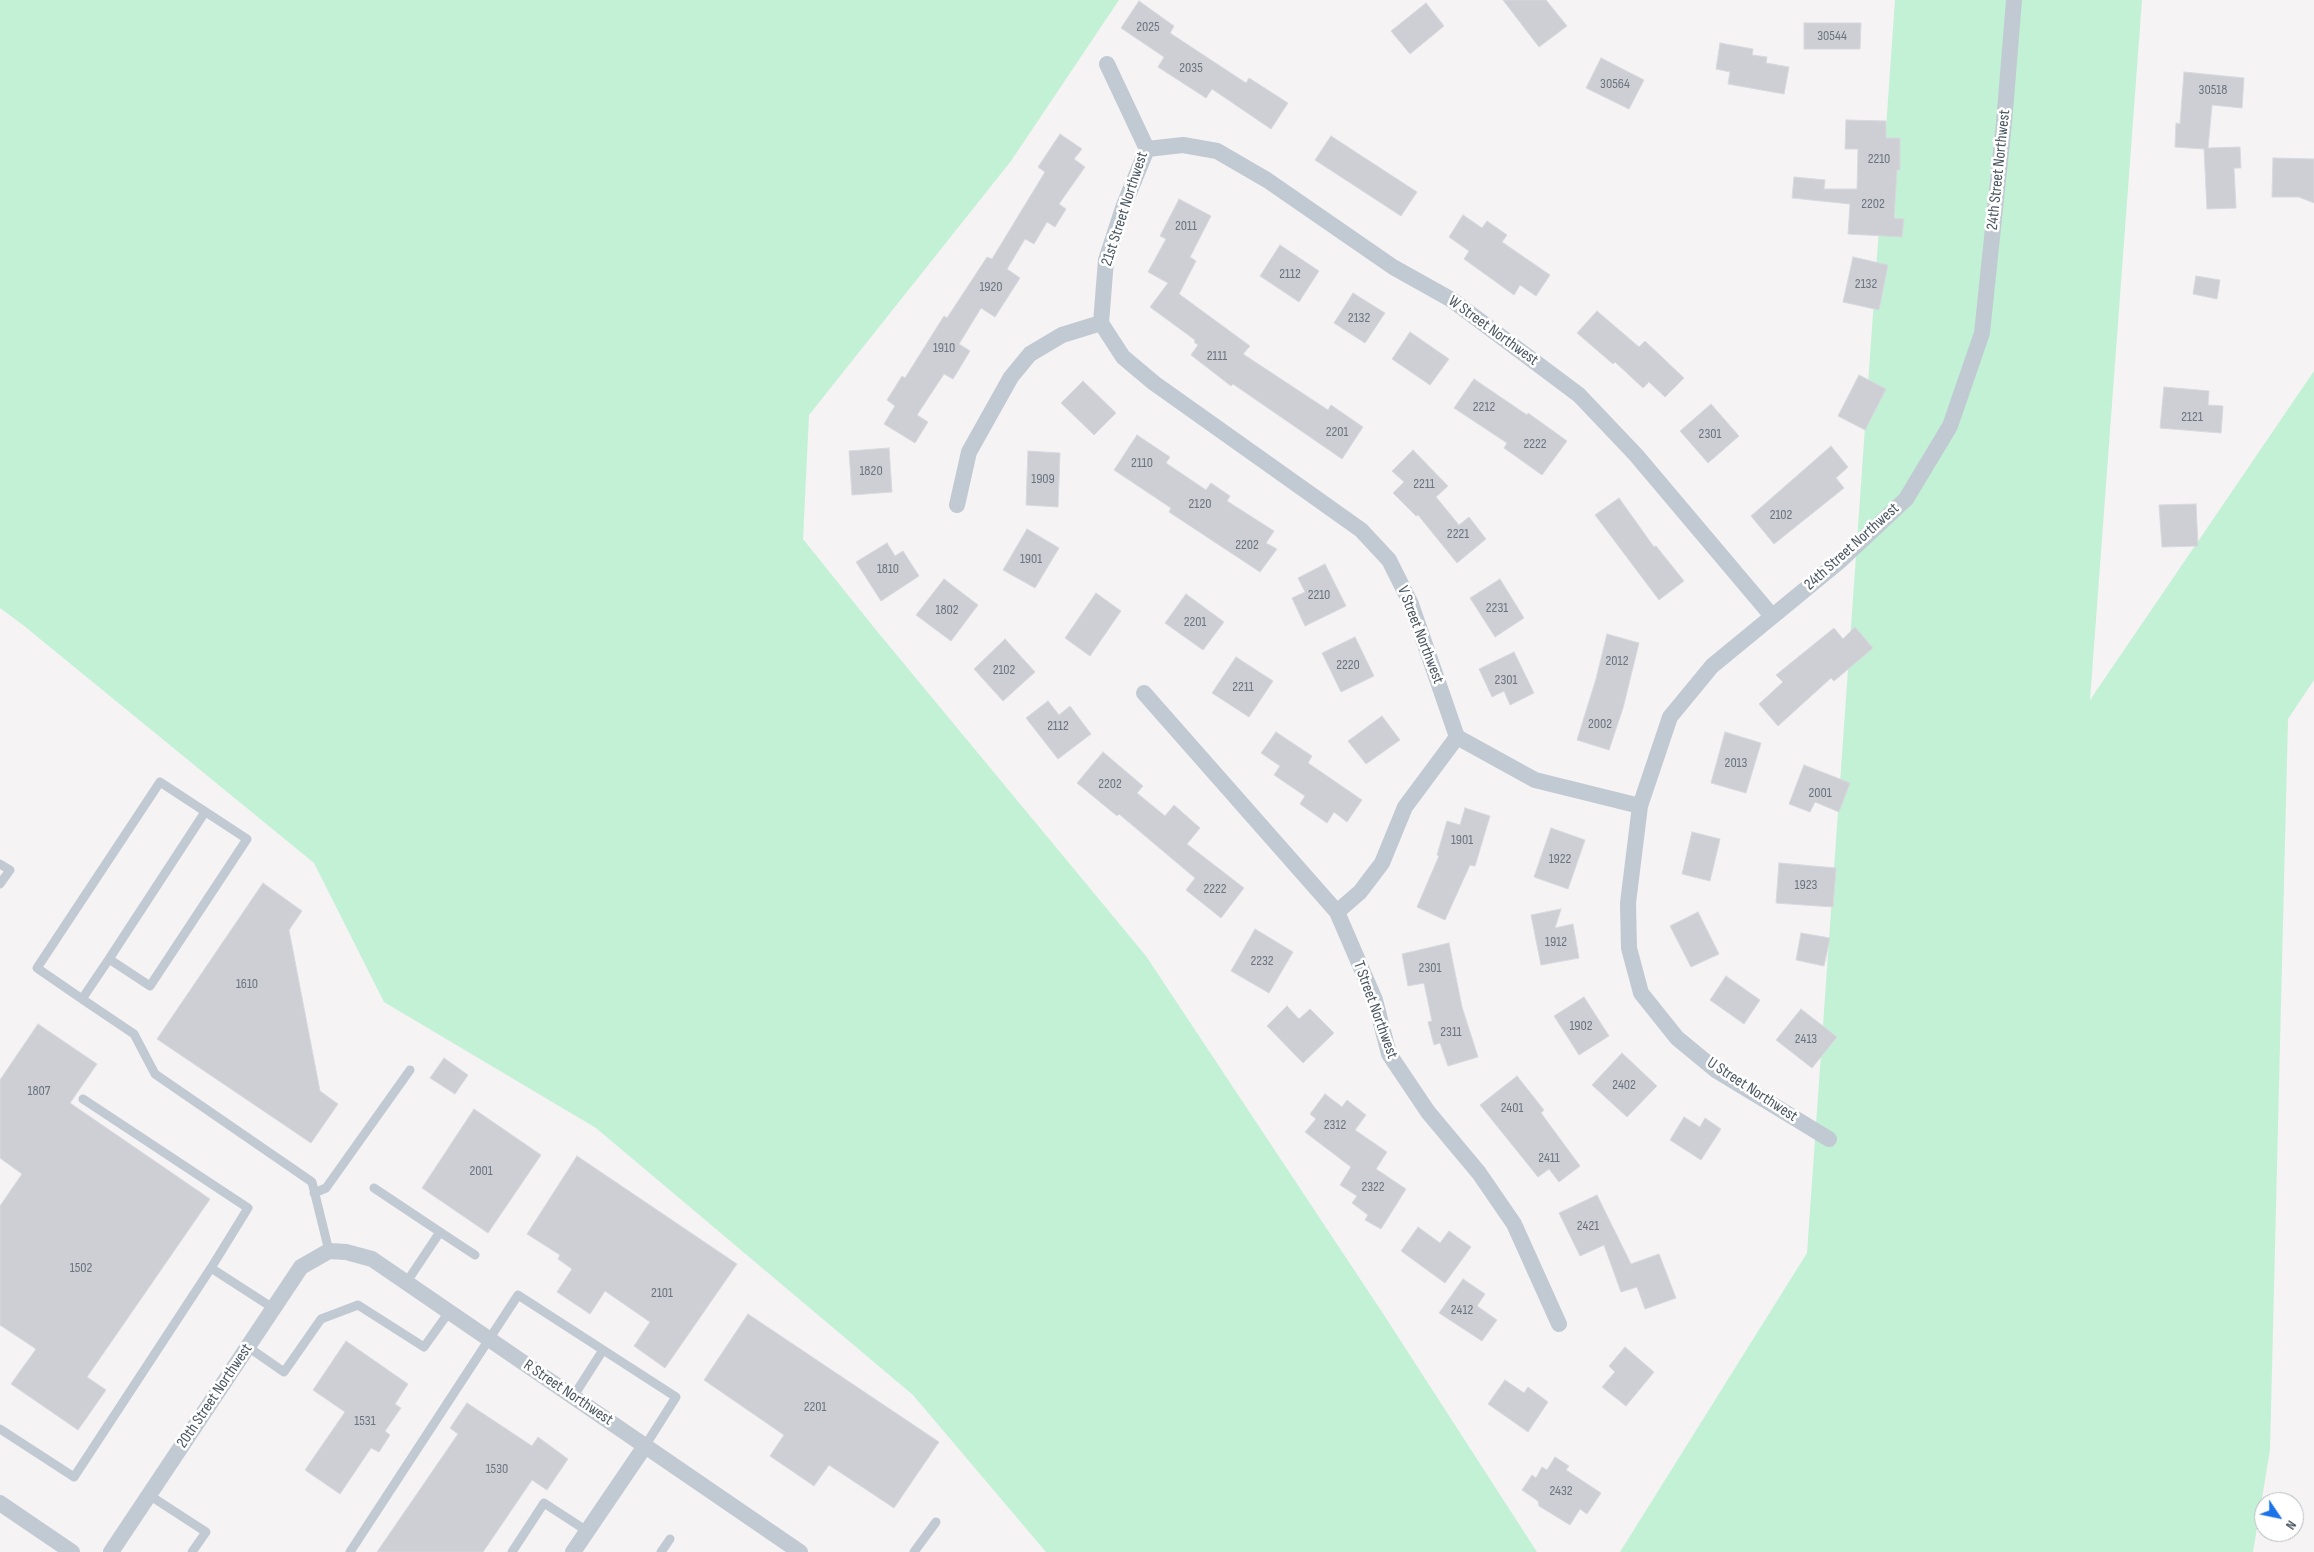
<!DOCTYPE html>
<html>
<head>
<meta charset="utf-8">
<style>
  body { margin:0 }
  #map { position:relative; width:2314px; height:1552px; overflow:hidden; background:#f5f3f3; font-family:"Sofia Sans Condensed",sans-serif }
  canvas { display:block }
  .north { position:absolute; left:2254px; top:1492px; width:50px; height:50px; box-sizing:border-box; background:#fff; border:1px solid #b7bbc0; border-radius:50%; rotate:124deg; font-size:14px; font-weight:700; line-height:20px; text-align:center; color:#4a5661 }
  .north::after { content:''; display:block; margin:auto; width:18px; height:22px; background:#1a73e8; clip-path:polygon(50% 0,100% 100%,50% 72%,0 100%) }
</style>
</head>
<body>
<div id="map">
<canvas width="2314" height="1552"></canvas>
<div class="north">N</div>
</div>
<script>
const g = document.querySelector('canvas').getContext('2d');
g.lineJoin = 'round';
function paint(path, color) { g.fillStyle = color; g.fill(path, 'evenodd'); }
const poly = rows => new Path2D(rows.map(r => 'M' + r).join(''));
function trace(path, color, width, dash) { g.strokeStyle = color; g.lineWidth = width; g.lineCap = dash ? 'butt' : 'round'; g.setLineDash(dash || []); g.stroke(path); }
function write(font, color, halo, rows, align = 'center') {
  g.font = font + ' "Sofia Sans Condensed",sans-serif'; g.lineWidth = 5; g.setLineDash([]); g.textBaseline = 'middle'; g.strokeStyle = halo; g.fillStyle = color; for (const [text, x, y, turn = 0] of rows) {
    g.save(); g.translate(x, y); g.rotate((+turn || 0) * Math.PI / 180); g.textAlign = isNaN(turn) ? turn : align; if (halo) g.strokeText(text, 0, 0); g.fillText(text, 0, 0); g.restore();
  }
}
const green = poly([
  [0,0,1119,0,1011,161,809,415,803,539,876,630,1146,956,1382,1312,1537,1552,1046,1552,913,1395,596,1128,384,1002,314,863,23,625,0,608],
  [1895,0,2142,0,2090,700,2314,371,2314,680,2288,719,2270,1450,2253,1552,1620,1552,1807,1253]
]);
const building = poly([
  [1503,0,1546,0,1567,26,1539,47,1503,0],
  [1139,1,1174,26,1170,33,1246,83,1249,78,1288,103,1271,129,1212,89,1206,98,1158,67,1164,57,1121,28,1139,1],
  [1426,3,1444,26,1410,54,1391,31,1426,3],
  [1804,23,1861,23,1860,49,1804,49,1804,23],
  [1720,43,1753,49,1752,55,1767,57,1766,63,1789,67,1784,94,1728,84,1730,72,1716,69,1720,43],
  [1601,58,1644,80,1629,109,1586,88,1601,58],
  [2184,72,2244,78,2242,108,2212,105,2208,148,2240,147,2241,168,2234,168,2236,208,2207,209,2204,149,2175,147,2176,123,2180,124,2184,72],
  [1846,120,1886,121,1886,138,1900,138,1900,170,1897,170,1894,218,1904,219,1902,237,1848,234,1850,204,1792,198,1794,177,1825,180,1824,189,1857,189,1858,149,1845,149,1846,120],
  [1060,134,1082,149,1074,159,1085,167,1059,204,1066,209,1055,227,1047,222,1034,244,1025,239,1007,269,1020,278,995,317,981,308,959,344,970,351,953,379,944,374,917,415,928,422,915,443,884,424,895,406,887,400,902,376,905,378,944,316,947,318,987,257,992,259,1045,172,1038,167,1060,134],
  [1331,136,1417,192,1401,216,1315,160,1331,136],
  [2273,158,2314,159,2314,203,2299,197,2272,197,2273,158],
  [1179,199,1211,216,1190,257,1196,261,1179,294,1250,346,1243,354,1328,410,1331,405,1363,427,1342,459,1233,384,1231,386,1191,355,1198,345,1194,342,1195,340,1150,307,1168,283,1148,272,1166,239,1160,236,1179,199],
  [1463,215,1482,228,1487,221,1507,235,1502,242,1550,275,1536,296,1520,285,1514,295,1464,259,1469,251,1449,237,1463,215],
  [1280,245,1319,271,1299,302,1260,276,1280,245],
  [1853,257,1888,265,1879,310,1843,302,1853,257],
  [2196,276,2220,280,2217,299,2193,294,2196,276],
  [1353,293,1385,313,1365,343,1334,323,1353,293],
  [1597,311,1639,347,1645,341,1684,378,1665,397,1649,382,1643,388,1615,362,1613,364,1577,333,1597,311],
  [1410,332,1449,359,1430,385,1392,359,1410,332],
  [1859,375,1886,389,1865,430,1838,416,1859,375],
  [1474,379,1527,415,1528,413,1567,441,1542,475,1504,448,1507,443,1454,408,1474,379],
  [1083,381,1116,413,1094,435,1061,403,1083,381],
  [2164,387,2209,391,2208,405,2223,406,2221,433,2160,428,2164,387],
  [1711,404,1739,436,1708,463,1680,431,1711,404],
  [1137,435,1170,457,1166,463,1206,490,1211,483,1230,496,1227,501,1274,531,1266,543,1277,549,1260,572,1169,512,1171,508,1114,470,1137,435],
  [1831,446,1848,467,1836,478,1844,488,1774,544,1751,516,1831,446],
  [889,448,892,492,852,495,849,451,889,448],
  [1413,450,1448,486,1436,497,1459,525,1469,517,1486,539,1457,563,1418,515,1416,516,1393,493,1404,482,1392,471,1413,450],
  [1028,451,1060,453,1058,507,1026,505,1028,451],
  [1619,498,1654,547,1656,546,1684,581,1659,600,1595,515,1619,498],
  [2196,504,2198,546,2162,547,2159,505,2196,504],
  [1027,529,1059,548,1035,588,1003,570,1027,529],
  [887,543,895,556,903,551,919,576,881,601,856,562,887,543],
  [1325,564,1346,606,1305,626,1292,598,1305,592,1298,578,1325,564],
  [944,579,978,605,951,641,916,615,944,579],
  [1500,579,1524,618,1495,637,1470,598,1500,579],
  [1096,593,1121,611,1090,656,1065,638,1096,593],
  [1186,594,1224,622,1203,650,1165,623,1186,594],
  [1855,627,1873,648,1834,681,1831,678,1778,726,1759,704,1783,682,1776,675,1834,628,1843,639,1855,627],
  [1607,634,1639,643,1623,708,1609,750,1577,740,1596,679,1607,634],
  [1355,637,1374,676,1341,692,1322,653,1355,637],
  [1005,639,1035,672,1003,701,974,669,1005,639],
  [1514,652,1534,693,1510,705,1504,691,1492,697,1479,669,1514,652],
  [1236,657,1273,681,1249,717,1212,693,1236,657],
  [1048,701,1059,715,1070,706,1091,734,1058,759,1026,718,1048,701],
  [1382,716,1400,740,1366,764,1348,741,1382,716],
  [1276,732,1312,756,1308,763,1362,800,1347,822,1334,812,1327,823,1300,804,1305,796,1274,775,1280,766,1261,753,1276,732],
  [1725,732,1761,743,1746,793,1711,783,1725,732],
  [1103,752,1143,786,1137,793,1165,816,1174,805,1200,828,1187,844,1244,888,1221,918,1186,890,1195,878,1119,814,1117,816,1077,783,1103,752],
  [1804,765,1850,783,1839,812,1815,802,1810,812,1789,804,1804,765],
  [1465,808,1490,816,1475,866,1470,865,1445,920,1417,907,1439,856,1437,855,1447,821,1460,825,1465,808],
  [1551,828,1585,840,1568,889,1534,877,1551,828],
  [1692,832,1720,839,1710,881,1682,874,1692,832],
  [1779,863,1836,868,1833,907,1776,903,1779,863],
  [263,883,302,911,289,930,320,1091,338,1104,311,1143,157,1039,263,883],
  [1561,909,1555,928,1573,924,1579,958,1541,965,1531,915,1561,909],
  [1698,912,1719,954,1691,967,1670,926,1698,912],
  [1255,929,1293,952,1269,993,1231,971,1255,929],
  [1801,933,1830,938,1824,966,1796,960,1801,933],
  [1449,943,1462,1007,1478,1057,1448,1066,1440,1043,1434,1045,1428,1022,1432,1021,1424,983,1408,986,1402,954,1449,943],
  [1726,976,1760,1000,1744,1024,1710,1000,1726,976],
  [1584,997,1609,1036,1579,1055,1554,1016,1584,997],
  [1287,1006,1299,1019,1310,1009,1334,1033,1303,1063,1267,1026,1287,1006],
  [1801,1009,1837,1037,1812,1068,1776,1040,1801,1009],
  [38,1024,97,1064,70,1103,210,1199,87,1377,106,1390,78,1430,11,1384,36,1349,0,1325,0,1206,22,1174,0,1158,0,1080,38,1024],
  [1622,1053,1657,1086,1627,1117,1592,1085,1622,1053],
  [444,1058,468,1075,455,1094,430,1078,444,1058],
  [1517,1076,1544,1110,1541,1113,1580,1166,1559,1182,1549,1169,1538,1177,1480,1105,1517,1076],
  [1325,1094,1342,1107,1347,1100,1366,1115,1355,1130,1387,1152,1376,1169,1406,1189,1381,1229,1365,1220,1368,1215,1352,1203,1357,1196,1340,1185,1351,1167,1305,1132,1316,1119,1310,1114,1325,1094],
  [474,1109,541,1155,488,1233,422,1188,474,1109],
  [1684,1117,1700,1127,1705,1118,1721,1129,1701,1160,1670,1140,1684,1117],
  [577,1156,737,1264,665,1368,634,1346,650,1322,605,1291,590,1314,557,1292,572,1269,558,1259,560,1255,527,1234,577,1156],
  [1597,1195,1631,1264,1659,1254,1676,1298,1645,1309,1637,1287,1621,1292,1604,1245,1580,1256,1559,1213,1597,1195],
  [1418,1227,1440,1243,1449,1231,1471,1247,1445,1283,1401,1251,1418,1227],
  [1463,1279,1485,1294,1477,1306,1497,1320,1482,1341,1439,1313,1463,1279],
  [748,1314,939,1442,894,1508,829,1465,814,1486,770,1456,784,1435,704,1380,748,1314],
  [346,1341,408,1384,395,1404,401,1408,385,1431,390,1435,379,1452,371,1448,340,1494,305,1470,345,1412,313,1390,346,1341],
  [1625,1347,1654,1372,1626,1406,1602,1387,1615,1372,1609,1366,1625,1347],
  [1505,1380,1524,1393,1528,1387,1548,1402,1528,1432,1488,1404,1505,1380],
  [467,1403,532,1446,538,1437,568,1459,547,1490,532,1480,483,1552,377,1552,458,1434,450,1428,467,1403],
  [1555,1457,1569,1466,1566,1470,1601,1493,1587,1514,1580,1509,1570,1525,1539,1506,1538,1501,1522,1490,1532,1475,1536,1478,1542,1467,1547,1470,1555,1457]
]);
const lane = poly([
  [0,864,10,870,0,884],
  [109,959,205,812],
  [82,999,109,959,150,986,247,839,160,782,37,968,82,999,134,1034,155,1074,312,1182,329,1251],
  [83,1099,248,1208,211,1268],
  [374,1188,440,1232,406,1283],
  [314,1193,326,1188,410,1070],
  [440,1232,475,1255],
  [248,1347,284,1372,321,1319,358,1305,424,1347,449,1312],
  [573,1397,603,1350],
  [0,1429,74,1477,211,1268,273,1308],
  [149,1495,206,1532,192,1552],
  [350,1552,518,1295,676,1397,645,1446],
  [512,1552,544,1503,587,1531],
  [661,1552,670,1539],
  [914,1552,936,1522]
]);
const street = poly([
  [1147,149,1183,145,1217,151,1267,180,1393,267,1452,300,1579,395,1636,455,1772,616],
  [1101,323,1123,357,1154,383,1361,530,1389,560,1411,604,1457,737,1535,780,1640,806],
  [957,505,969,452,1011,377,1030,354,1062,335,1101,323,1106,260,1124,205,1147,149,1107,64],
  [1144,693,1337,912,1375,1000,1389,1054,1428,1112,1479,1173,1514,1224,1559,1324],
  [1337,912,1360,892,1382,863,1405,807,1457,737],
  [1829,1139,1717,1071,1677,1038,1641,993,1629,948,1628,903,1640,806,1670,717,1712,666,1841,560,1906,499,1950,426,1982,333,2004,123,2014,0],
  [0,1503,72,1552],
  [111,1552,301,1267,329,1251,346,1252,372,1259,800,1552],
  [573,1552,645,1446]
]);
const numberNames = [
  ["2025",1148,27],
  ["30544",1832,36],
  ["2035",1191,68],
  ["30564",1615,84],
  ["30518",2213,90],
  ["2210",1879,159],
  ["2202",1873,204],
  ["2011",1186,226],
  ["2112",1290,274],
  ["2132",1866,284],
  ["1920",991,287],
  ["2132",1359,318],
  ["1910",944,348],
  ["2111",1217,356],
  ["2212",1484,407],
  ["2121",2192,417],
  ["2201",1337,432],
  ["2301",1710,434],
  ["2222",1535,444],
  ["2110",1142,463],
  ["1820",871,471],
  ["1909",1043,479],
  ["2211",1424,484],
  ["2120",1200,504],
  ["2102",1781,515],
  ["2221",1458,534],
  ["2202",1247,545],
  ["1901",1031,559],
  ["1810",888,569],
  ["2210",1319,595],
  ["2231",1497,608],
  ["1802",947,610],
  ["2201",1195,622],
  ["2012",1617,661],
  ["2220",1348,665],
  ["2102",1004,670],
  ["2301",1506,680],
  ["2211",1243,687],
  ["2002",1600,724],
  ["2112",1058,726],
  ["2013",1736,763],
  ["2202",1110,784],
  ["2001",1820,793],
  ["1901",1462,840],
  ["1922",1560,859],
  ["1923",1806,885],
  ["2222",1215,889],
  ["1912",1556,942],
  ["2232",1262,961],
  ["2301",1430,968],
  ["1610",247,984],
  ["1902",1581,1026],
  ["2311",1451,1032],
  ["2413",1806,1039],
  ["2402",1624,1085],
  ["1807",39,1091],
  ["2401",1512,1108],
  ["2312",1335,1125],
  ["2411",1549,1158],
  ["2001",481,1171],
  ["2322",1373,1187],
  ["2421",1588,1226],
  ["1502",81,1268],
  ["2101",662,1293],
  ["2412",1462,1310],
  ["2201",815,1407],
  ["1531",365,1421],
  ["1530",497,1469],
  ["2432",1561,1491]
];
const streetNames = [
  ["24th Street Northwest",1999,170,-84],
  ["21st Street Northwest",1125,209,-72],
  ["W Street Northwest",1493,331,36],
  ["24th Street Northwest",1852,547,-42],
  ["V Street Northwest",1420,635,69],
  ["T Street Northwest",1375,1010,70],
  ["U Street Northwest",1752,1090,33],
  ["R Street Northwest",568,1393,34],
  ["20th Street Northwest",215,1396,-56]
];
paint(green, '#c3f1d5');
paint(building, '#cdcfd5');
trace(building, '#d7d9de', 1);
trace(lane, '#c1cad2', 9);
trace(street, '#c1cad2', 16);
write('14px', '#6b747e', null, numberNames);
write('16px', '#4a5661', '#fff', streetNames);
</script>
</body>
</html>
